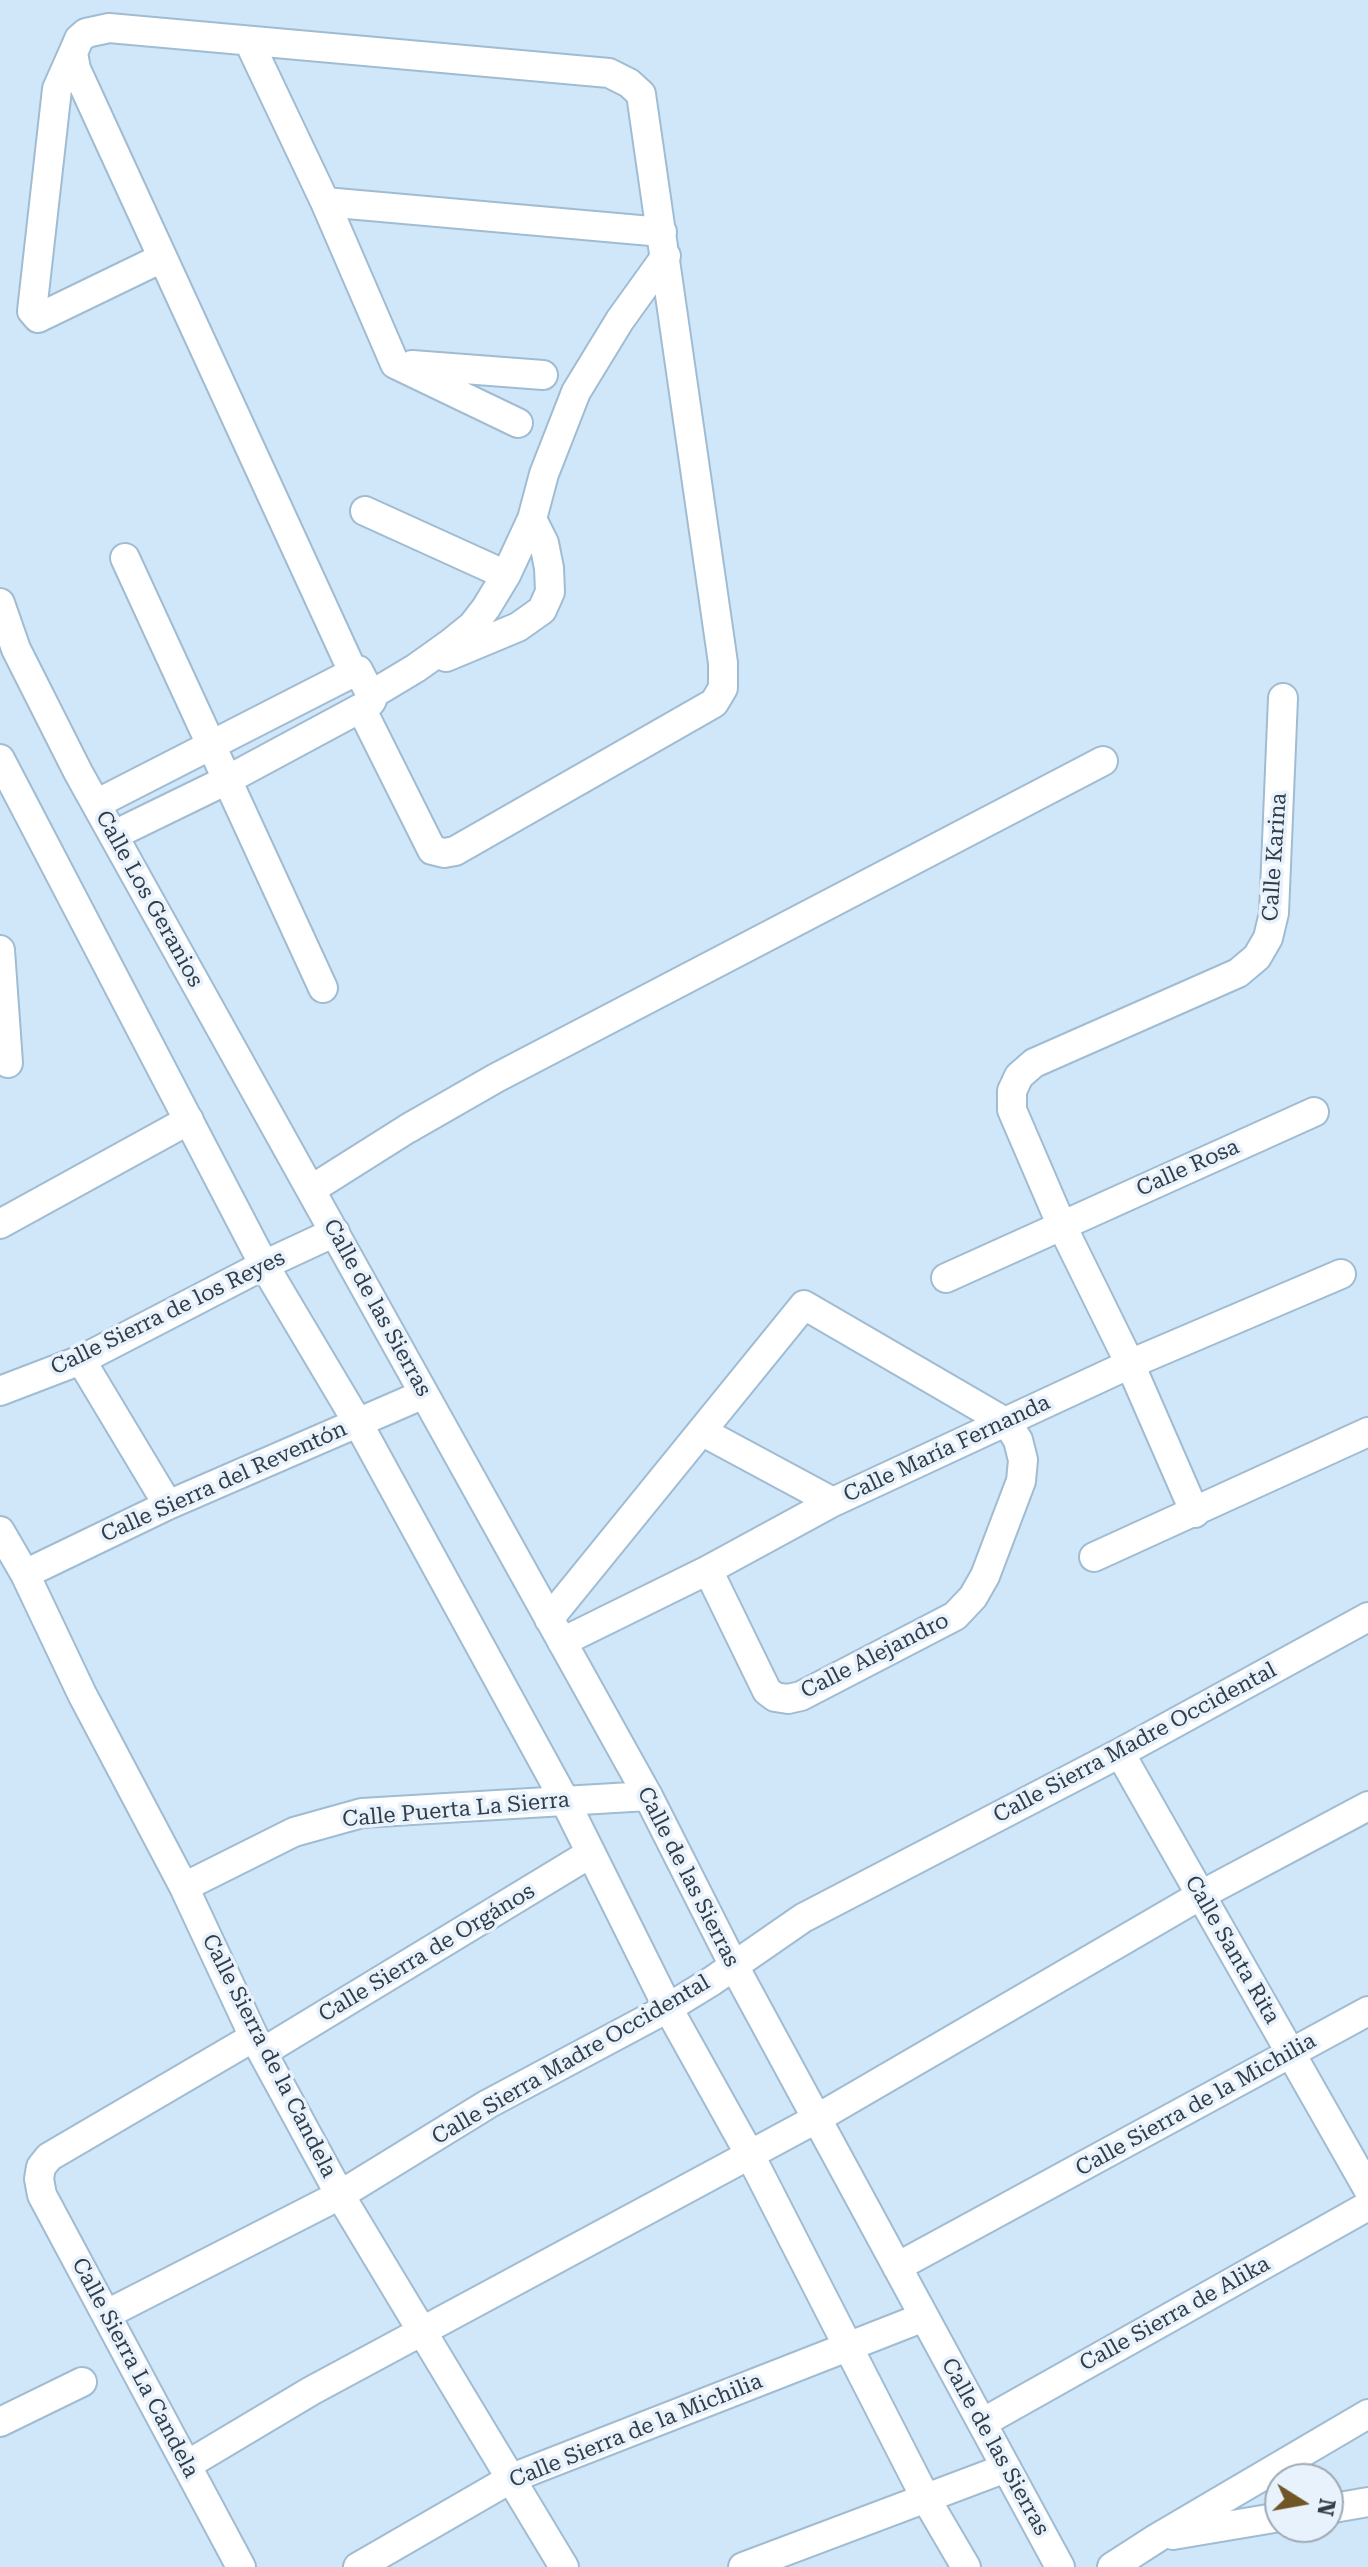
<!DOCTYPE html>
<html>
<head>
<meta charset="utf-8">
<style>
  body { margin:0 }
  #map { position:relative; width:1368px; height:2567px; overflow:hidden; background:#d0e7fa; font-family:"Roboto Serif",serif }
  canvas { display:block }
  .north { position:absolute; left:1264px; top:2463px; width:80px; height:80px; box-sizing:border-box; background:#e7f2fc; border:2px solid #9faab4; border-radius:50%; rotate:101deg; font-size:22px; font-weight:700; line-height:32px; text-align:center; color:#323d47 }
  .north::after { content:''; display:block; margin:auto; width:28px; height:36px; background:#705527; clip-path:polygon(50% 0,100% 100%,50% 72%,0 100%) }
</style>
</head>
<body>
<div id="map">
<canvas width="1368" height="2567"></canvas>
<div class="north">N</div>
</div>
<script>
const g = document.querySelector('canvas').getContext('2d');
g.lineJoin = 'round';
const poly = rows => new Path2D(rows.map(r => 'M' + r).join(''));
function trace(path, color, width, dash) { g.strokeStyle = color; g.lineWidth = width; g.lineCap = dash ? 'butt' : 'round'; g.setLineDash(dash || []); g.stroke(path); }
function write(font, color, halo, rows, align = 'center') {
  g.font = font + ' "Roboto Serif",serif'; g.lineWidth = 7; g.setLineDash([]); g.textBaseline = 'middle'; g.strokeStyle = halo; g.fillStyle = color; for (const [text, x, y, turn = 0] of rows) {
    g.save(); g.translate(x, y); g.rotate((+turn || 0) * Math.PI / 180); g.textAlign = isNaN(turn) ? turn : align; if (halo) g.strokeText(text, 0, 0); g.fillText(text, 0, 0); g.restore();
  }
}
const minor = poly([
  [249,42,325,202,395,364,518,423],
  [73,53,57,89,32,311,38,318,162,258],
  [325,202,662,232],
  [412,365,543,375],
  [365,511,506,575],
  [125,558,323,988],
  [0,603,16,649,78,772,648,1796,734,1966,1060,2567],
  [446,657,518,627,542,610,550,592,549,568,544,543,532,519],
  [353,672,76,69,73,53,79,39,86,33,109,28,609,73,629,83,641,94,723,663,723,688,714,703,455,851,444,853,432,850,361,708],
  [371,695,416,668,451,643,472,626,486,608,506,575,532,519,544,474,576,392,620,320,666,256],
  [0,759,264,1265,358,1423,565,1801,668,2008,750,2155,925,2497,966,2567],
  [96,804,358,670,371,695,372,700,370,703,227,780,114,835],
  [0,950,8,1063],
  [312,1189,407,1129,496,1078,1103,761],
  [0,1224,189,1120],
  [946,1278,1314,1112],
  [81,1360,168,1505],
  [0,1391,81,1360,264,1265,335,1232],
  [703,1432,833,1502],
  [1195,1513,1130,1364,1061,1224,1012,1110,1012,1091,1019,1076,1034,1063,1238,973,1257,957,1268,938,1274,913,1283,698],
  [0,1531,25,1574,82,1694,184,1887,254,2037,340,2195,564,2567],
  [1094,1557,1368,1432],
  [25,1574,168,1505,424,1394],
  [549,1619,804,1305,1007,1423,1018,1440,1023,1460,1021,1481,985,1576,973,1597,955,1616,801,1696,788,1699,775,1697,767,1691,708,1570],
  [562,1642,708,1570,833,1502,1130,1364,1341,1274],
  [1120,1753,1368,2189],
  [184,1887,294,1832,362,1813,648,1796],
  [263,2052,591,1853],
  [897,2267,1368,2011],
  [107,2314,340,2195,488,2104,668,2008,712,1981,803,1918,1120,1753,1368,1617],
  [0,2422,82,2382],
  [982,2423,1368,2206],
  [187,2465,311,2391,816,2119,1201,1895,1368,1806],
  [1328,2509,1368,2502],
  [1173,2535,1280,2517],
  [241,2567,42,2195,39,2179,41,2167,49,2157,254,2037],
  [358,2567,512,2478,924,2317],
  [743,2567,1006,2468],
  [1112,2567,1157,2538,1368,2414]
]);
const streetNames = [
  ["Calle Karina",1275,857,-86],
  ["Calle Los Geranios",149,899,61],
  ["Calle Rosa",1188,1168,-24],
  ["Calle de las Sierras",377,1308,61],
  ["Calle Sierra de los Reyes",168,1313,-26],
  ["Calle María Fernanda",947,1449,-25],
  ["Calle Sierra del Reventón",224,1482,-24],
  ["Calle Alejandro",875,1656,-27],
  ["Calle Sierra Madre Occidental",1135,1743,-28],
  ["Calle Puerta La Sierra",456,1810,-5],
  ["Calle de las Sierras",688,1877,63],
  ["Calle Santa Rita",1232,1950,60],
  ["Calle Sierra de Orgános",427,1953,-31],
  ["Calle Sierra de la Candela",269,2056,63],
  ["Calle Sierra Madre Occidental",571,2060,-30],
  ["Calle Sierra de la Michilia",1196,2105,-29],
  ["Calle Sierra de Alika",1175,2314,-29],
  ["Calle Sierra La Candela",135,2368,62],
  ["Calle Sierra de la Michilia",636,2431,-22],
  ["Calle de las Sierras",995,2447,61]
];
trace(minor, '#a0bcd3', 32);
trace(minor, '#fff', 28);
write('22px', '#323d47', '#e7f2fc', streetNames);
</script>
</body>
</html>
